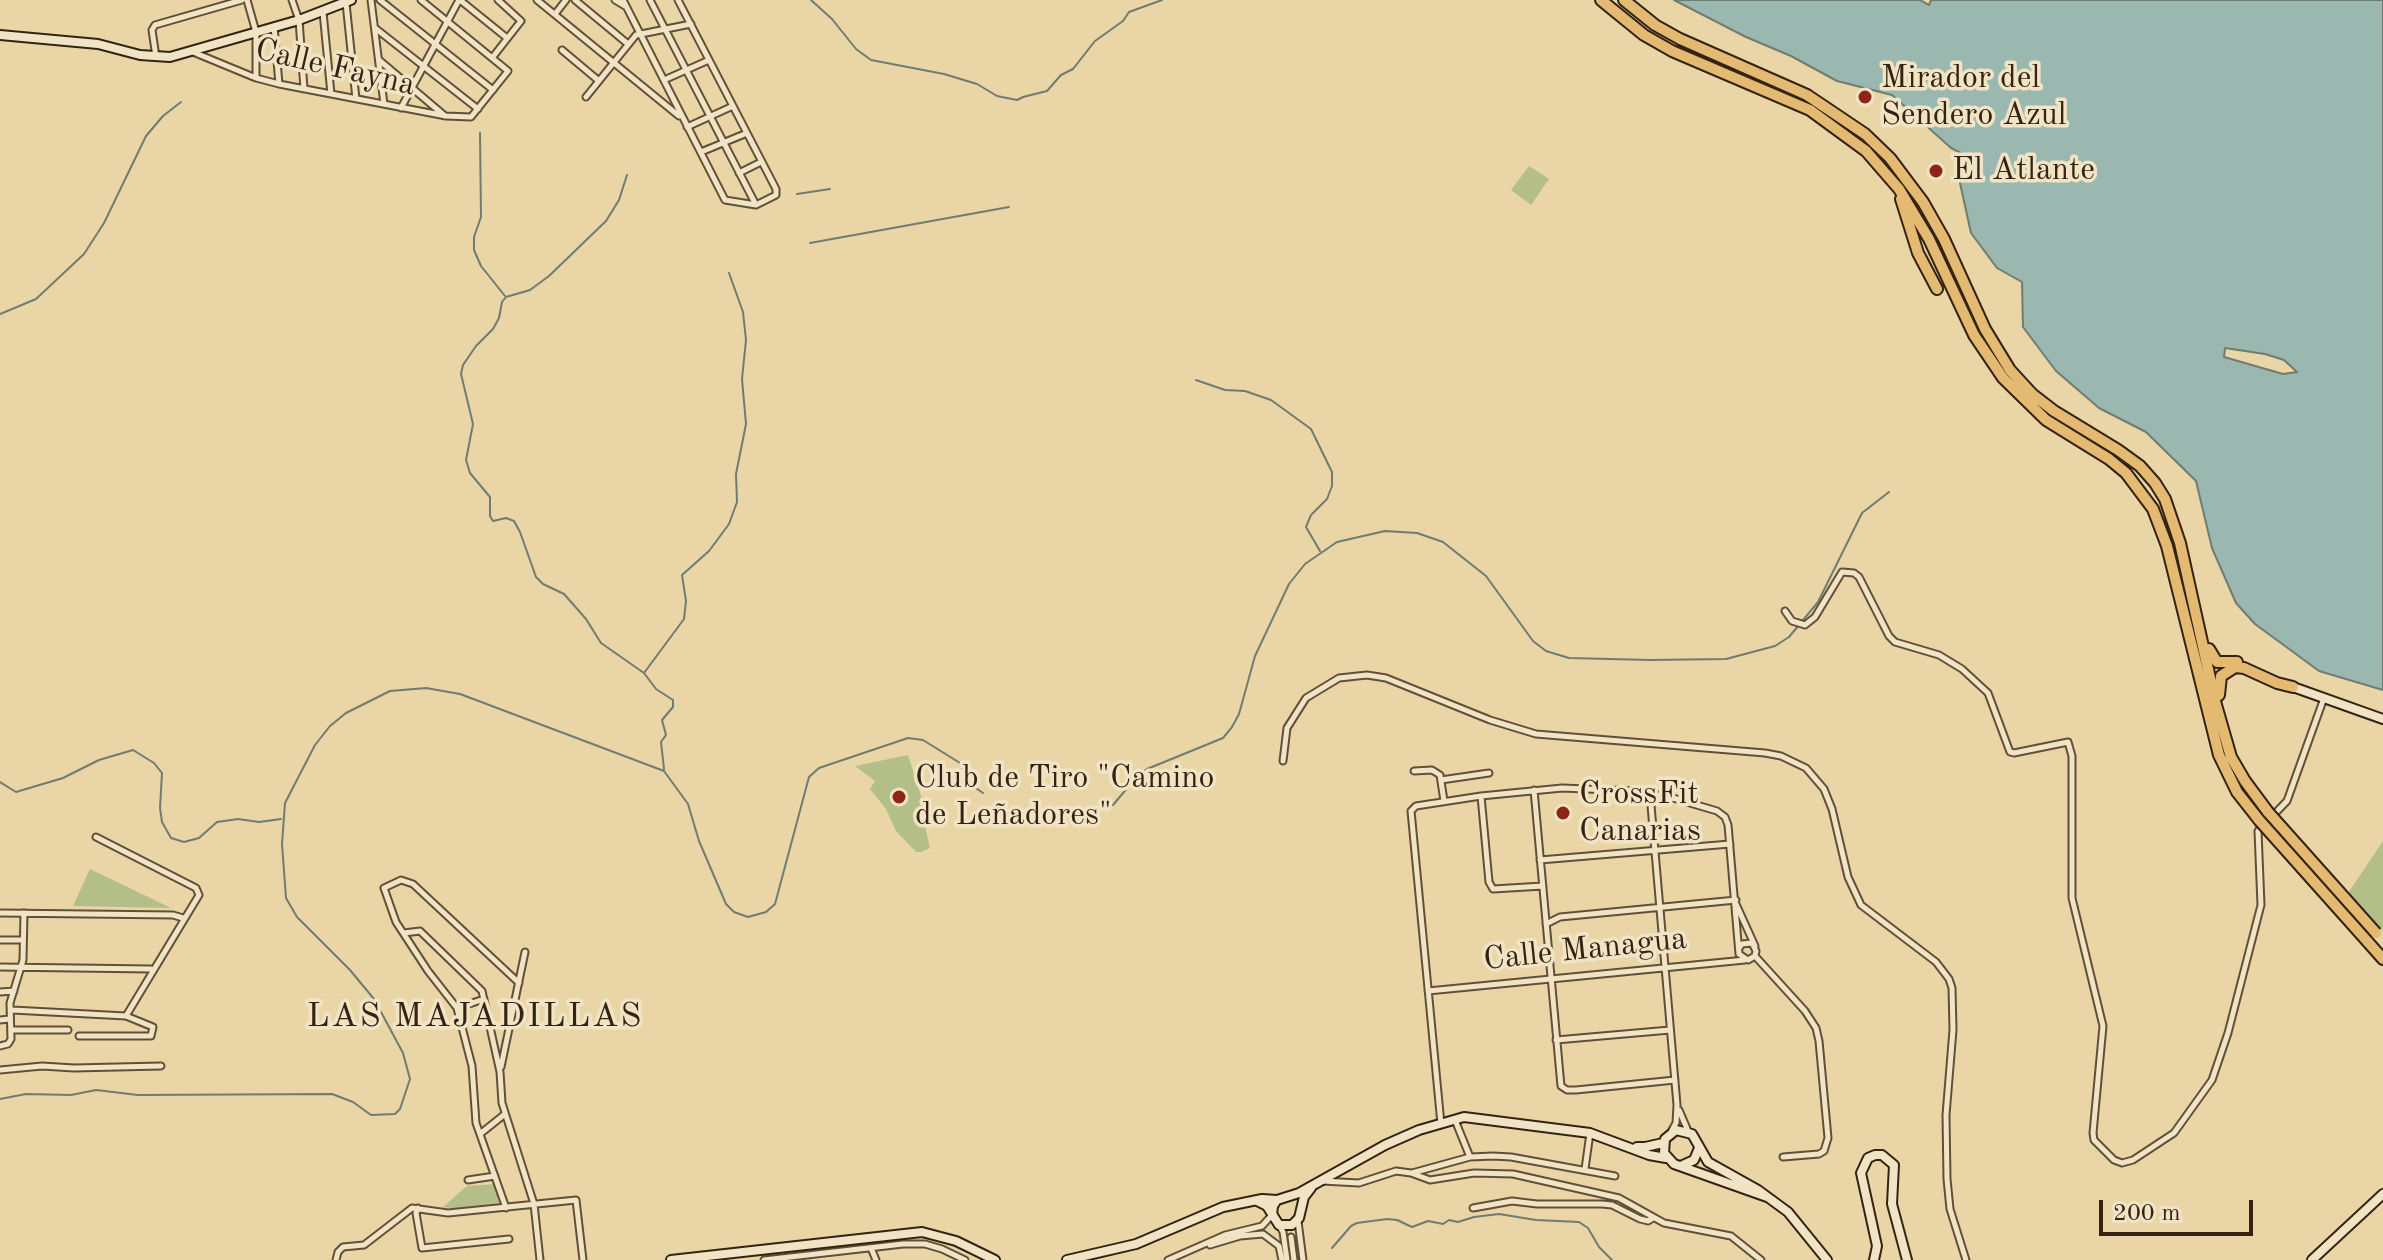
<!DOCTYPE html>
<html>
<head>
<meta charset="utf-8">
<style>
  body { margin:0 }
  #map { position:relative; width:2383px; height:1260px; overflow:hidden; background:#e9d5a6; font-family:"Old Standard TT",serif }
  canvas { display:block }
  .scale { position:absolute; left:2099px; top:1200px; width:154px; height:36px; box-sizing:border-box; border:4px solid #342313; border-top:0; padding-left:10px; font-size:24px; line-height:28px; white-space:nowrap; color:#342313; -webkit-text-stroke:6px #f1e4c5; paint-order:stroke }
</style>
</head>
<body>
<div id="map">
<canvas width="2383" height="1260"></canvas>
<div class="scale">200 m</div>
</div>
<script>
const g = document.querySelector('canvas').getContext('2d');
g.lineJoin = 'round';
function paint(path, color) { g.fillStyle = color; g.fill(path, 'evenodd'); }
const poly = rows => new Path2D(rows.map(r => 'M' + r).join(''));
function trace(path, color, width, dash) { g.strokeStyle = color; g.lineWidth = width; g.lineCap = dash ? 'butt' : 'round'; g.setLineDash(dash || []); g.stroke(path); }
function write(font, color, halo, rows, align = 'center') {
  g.font = font + ' "Old Standard TT",serif'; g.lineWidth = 7; g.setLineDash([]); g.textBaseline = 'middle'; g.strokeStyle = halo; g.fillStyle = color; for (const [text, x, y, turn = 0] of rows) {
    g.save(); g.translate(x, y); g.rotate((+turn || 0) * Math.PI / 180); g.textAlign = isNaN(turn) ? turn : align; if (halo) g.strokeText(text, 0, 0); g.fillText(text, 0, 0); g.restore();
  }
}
const green = poly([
  [1529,166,1549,179,1531,205,1511,190],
  [908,755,925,809,922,812,930,848,921,852,916,852,896,831,886,809,870,789,875,781,855,766],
  [2383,841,2383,931,2348,893],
  [90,869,171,908,73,906],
  [495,1184,499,1203,455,1209,443,1207,467,1186]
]);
const water = poly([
  [1674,0,1920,0,1929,5,1931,0,2383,0,2383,690,2319,671,2255,624,2236,603,2212,548,2196,481,2146,432,2099,408,2056,371,2023,327,2022,282,1997,268,1971,233,1960,183,1971,158,1951,148,1892,95,1837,81,1791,56,1746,37,1674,0],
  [2225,348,2265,354,2284,360,2297,372,2283,374,2224,357,2225,348]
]);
const stream = poly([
  [811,0,832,19,856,49,871,60,944,74,977,84,997,96,1017,100,1023,97,1047,91,1061,75,1073,69,1095,41,1123,21,1129,12,1162,0],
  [480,133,481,217,474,237,474,250,481,266,505,296],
  [627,175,619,200,606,221,549,276,530,290,506,297,502,302,499,318,493,329,476,346,463,365,461,374,473,424,466,460,470,473,490,497,490,516,493,521,506,518,514,521,520,532,536,577,543,584,564,594,586,619,601,643,644,673,656,689,673,700,673,707,662,720,666,735,661,742,664,769],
  [797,194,830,189],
  [810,243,1009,207],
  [0,314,36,299,84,254,104,223,146,136,163,116,181,102],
  [1196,380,1225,390,1245,391,1271,400,1311,429,1332,472,1332,486,1327,499,1311,515,1306,527,1320,551],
  [644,673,684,619,686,601,682,575,709,551,729,524,737,502,736,474,746,424,742,379,746,340,743,312,729,273],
  [0,782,16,792,63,778,99,760,133,750,154,763,162,773,160,808,162,822,171,838,184,842,199,838,217,822,238,819,259,822,281,819],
  [1113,805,1139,774,1147,769,1223,738,1232,727,1239,714,1255,656,1289,584,1305,564,1337,542,1385,531,1417,533,1443,542,1486,576,1533,641,1546,651,1569,658,1650,660,1726,659,1775,646,1789,637,1818,602,1862,513,1889,492],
  [0,1099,26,1094,71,1095,96,1090,138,1095,332,1094,353,1102,371,1115,395,1114,400,1109,410,1079,403,1053,374,999,350,970,297,917,286,898,282,844,285,803,315,745,330,726,346,713,390,691,426,688,460,694,664,771,688,804,699,841,726,904,734,912,748,917,766,912,775,904,809,777,819,768,908,738,923,740,960,763,970,784,983,793],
  [1332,1248,1351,1226,1357,1223,1387,1219,1397,1220,1412,1227,1428,1221,1443,1224,1449,1220,1458,1222,1474,1217,1499,1214,1536,1220,1579,1222,1588,1228,1599,1247,1612,1260]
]);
const street = poly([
  [247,0,256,32,256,78],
  [292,0,299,20,304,89],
  [371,0,384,104],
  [380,0,493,90],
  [460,0,507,38],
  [537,0,679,116],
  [575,0,628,44],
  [615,0,625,6],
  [623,0,725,200,756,205,776,195,776,189,678,0],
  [650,0,756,205],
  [346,3,356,99],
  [323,12,331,94],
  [555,14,566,0],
  [274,26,279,84],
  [375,28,478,109],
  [562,50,599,81],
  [193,52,256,78,279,84,446,116,471,117,508,71,421,0],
  [156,57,152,30,155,25,242,0],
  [492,58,521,21,498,0],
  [379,60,445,116],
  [664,80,709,60],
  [586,97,636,35,691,24],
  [401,108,459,0],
  [687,127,733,106],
  [701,152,747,133],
  [739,173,761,162],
  [1785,611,1792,621,1805,625,1815,617,1842,572,1854,573,1859,577,1889,636,1895,642,1939,655,1962,669,1988,693,2010,752,2014,753,2068,742,2072,756,2072,898,2103,1026,2093,1133,2094,1140,2114,1160,2122,1163,2133,1160,2174,1133,2212,1080,2228,1033,2261,905,2258,831,2287,801,2324,698],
  [1283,761,1287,728,1306,698,1339,678,1367,675,1386,678,1490,720,1536,734,1765,753,1781,756,1806,768,1824,789,1832,809,1848,877,1861,905,1936,962,1949,979,1952,988,1953,1030,1946,1115,1947,1179,1950,1209,1966,1260],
  [1414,771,1432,770,1440,775,1444,801],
  [1441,780,1489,773],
  [1534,790,1561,1086,1567,1090,1576,1090,1675,1080],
  [1650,794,1677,1105,1676,1123,1672,1130],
  [1481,796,1489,882,1493,889,1543,886],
  [96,837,196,888,199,895,126,1016],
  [1540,860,1730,844],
  [1736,904,1755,946],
  [0,913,173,915,183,918],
  [1546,924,1560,917,1736,900],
  [404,933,420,931,482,991,500,1072,502,1103,534,1204,540,1260],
  [0,940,23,940],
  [1755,956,1805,1011,1816,1028,1819,1041,1828,1138,1824,1151,1819,1154,1783,1157],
  [0,967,151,969],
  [1428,991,1745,960],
  [0,992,14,991],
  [457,1008,484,999],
  [12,1010,126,1016,153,1027,151,1036,79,1036],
  [0,1020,9,1019],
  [11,1030,68,1030],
  [1556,1040,1670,1030],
  [0,1046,8,1044,11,1039,10,1003,23,960,24,913],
  [501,1067,525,952],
  [0,1070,42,1066,74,1068,161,1066],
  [1679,1110,1688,1131],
  [1455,1120,1470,1157],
  [1441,1124,1411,811,1416,806,1481,796,1562,788,1635,791,1673,798,1717,811,1725,817,1728,825,1739,954,1748,960,1755,956,1756,951,1752,943,1742,944,1739,948],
  [480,1134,505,1114],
  [1585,1169,1590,1133],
  [1412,1173,1470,1157,1493,1156,1511,1157,1615,1176],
  [468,1180,495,1176],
  [1322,1181,1359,1183,1396,1171,1411,1173,1430,1180,1474,1173,1513,1174,1619,1198,1664,1223,1731,1236,1761,1260],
  [418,1208,416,1213,422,1248,509,1239],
  [506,1208,476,1123,472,1066,457,1008,428,971,396,922,384,888,401,880,413,884,519,983],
  [1473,1208,1512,1201,1537,1204,1602,1204,1612,1205,1640,1219,1648,1221,1653,1218],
  [1298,1221,1303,1260],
  [1279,1225,1283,1232,1287,1260],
  [1291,1237,1294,1260],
  [1210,1245,1240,1236,1263,1234,1279,1246,1282,1260],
  [871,1248,876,1260],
  [336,1260,338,1252,343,1247,364,1245,412,1208,448,1213,576,1200,583,1260],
  [764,1260,903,1244,925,1244,942,1249,965,1260],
  [1168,1260,1225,1235,1262,1226,1272,1215]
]);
const secondary = poly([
  [0,35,98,44,140,55,170,57,299,20,351,0],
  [2293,687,2383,719],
  [1637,1147,1645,1147,1663,1143],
  [1683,1165,1694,1160,1699,1148],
  [1767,1197,1674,1164,1664,1153,1665,1139,1676,1130,1692,1134,1708,1162,1758,1190,1788,1212,1827,1260],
  [1257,1201,1267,1206,1279,1225,1292,1225,1299,1218,1304,1197,1311,1188],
  [1272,1215,1273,1206,1277,1200,1299,1193,1385,1145,1419,1130,1464,1117,1590,1133,1649,1155,1666,1158],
  [671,1260,922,1232,956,1241,995,1260],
  [1067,1260,1136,1244,1223,1207,1262,1199,1277,1200],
  [1874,1260,1877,1246,1861,1173,1868,1158,1875,1155,1882,1155,1894,1165,1892,1204,1907,1260],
  [2312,1260,2383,1194]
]);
const highway = poly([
  [1601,0,1644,35,1672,51,1810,110,1866,151,1899,189,1929,239,1974,335,2003,378,2046,420,2109,459,2126,473,2153,509,2167,546,2219,755,2237,792,2259,820],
  [1624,0,1655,25,1680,39,1807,95,1865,134,1890,158,1923,202,1944,239,1985,329,2010,370,2032,394,2054,411,2118,450,2140,466,2155,483,2165,499,2180,543,2216,705,2231,757,2245,781,2268,812],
  [1901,199,1918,253,1937,289],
  [2209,649,2217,662,2237,662],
  [2219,695,2221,676,2235,667,2244,668,2277,683,2293,687],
  [2367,941,2383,959]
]);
const highwayBridge = poly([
  [2268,812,2376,933],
  [2259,820,2367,941]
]);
const markers = [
  [1865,97,8,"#8f2418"],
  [1936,171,8,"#8f2418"],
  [899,797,8,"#8f2418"],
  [1563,813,8,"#8f2418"]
];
const streetNames = [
  ["Calle Fayna",335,68,13],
  ["Calle Managua",1585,950,-6]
];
const poiNames = [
  ["Mirador del",1881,79],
  ["Sendero Azul",1881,116],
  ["El Atlante",1952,171],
  ["Club de Tiro \"Camino",915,779],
  ["de Leñadores\"",915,816],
  ["CrossFit",1579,795],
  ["Canarias",1579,832]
];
const neighbourhoodNames = [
  ["LAS MAJADILLAS",475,1017]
];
paint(green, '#b4be88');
paint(water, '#9ab7b0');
trace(water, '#717c71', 2);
trace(stream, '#717c71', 2);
trace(street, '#615038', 9);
trace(secondary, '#342313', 12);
trace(highway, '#342313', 14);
trace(street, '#f1e4c5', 5);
trace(secondary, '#f1e4c5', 8);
trace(highway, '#e4ba73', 10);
trace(highwayBridge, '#342313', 14, []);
trace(highwayBridge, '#e4ba73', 10);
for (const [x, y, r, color] of markers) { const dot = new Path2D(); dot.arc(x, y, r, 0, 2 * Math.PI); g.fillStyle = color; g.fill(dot); trace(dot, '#f1e4c5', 3); }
write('32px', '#342313', '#f1e4c5', streetNames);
write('32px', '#342313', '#f1e4c5', poiNames, 'left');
g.letterSpacing = '2px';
write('34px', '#342313', '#f1e4c5', neighbourhoodNames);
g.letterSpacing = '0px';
</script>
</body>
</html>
